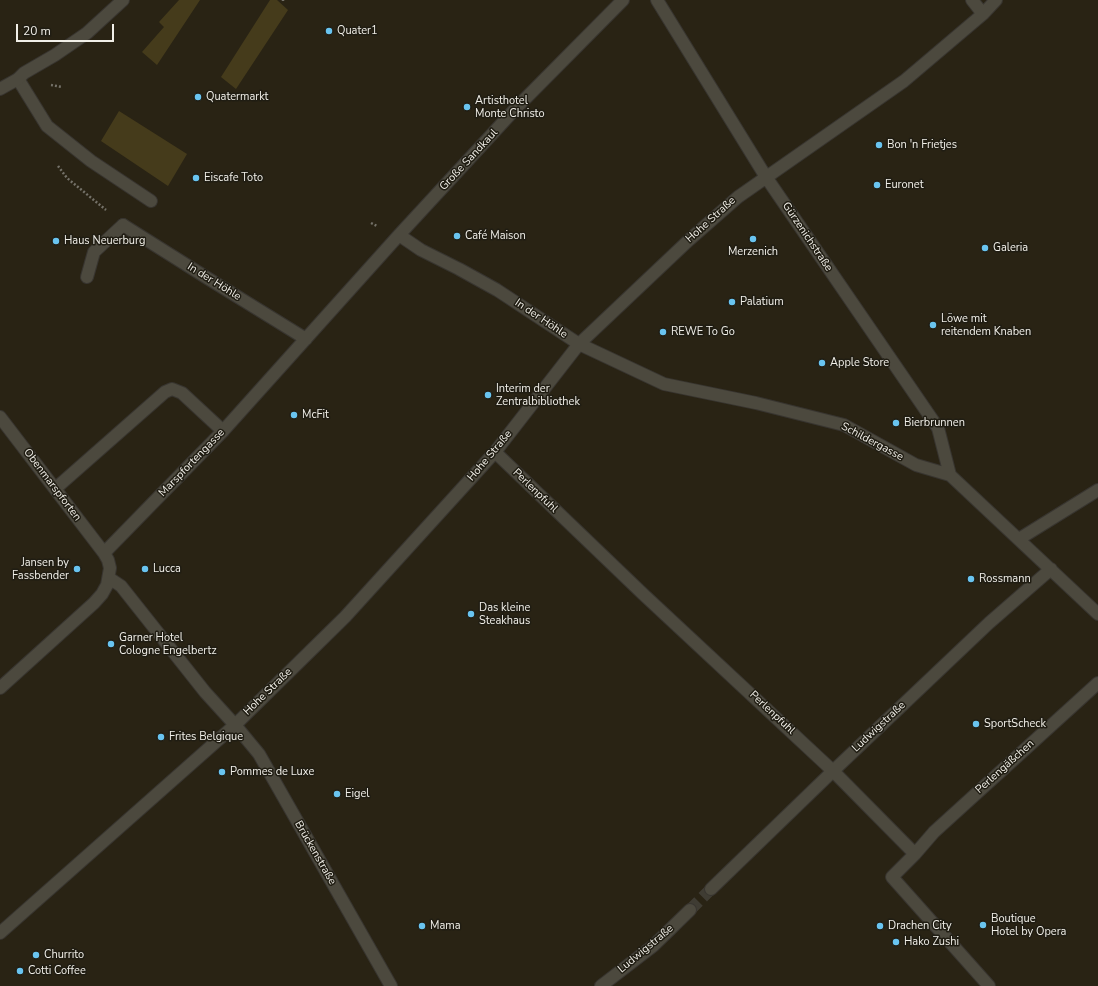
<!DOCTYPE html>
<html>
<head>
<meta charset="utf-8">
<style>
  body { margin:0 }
  #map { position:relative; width:1098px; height:986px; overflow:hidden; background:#201d13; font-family:"Nunito Sans",sans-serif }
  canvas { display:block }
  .scale { position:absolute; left:16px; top:24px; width:98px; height:18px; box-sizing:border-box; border:2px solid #f1efe8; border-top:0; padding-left:5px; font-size:12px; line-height:14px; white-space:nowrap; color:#f1efe8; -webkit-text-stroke:3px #201d13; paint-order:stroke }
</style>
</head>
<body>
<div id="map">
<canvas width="1098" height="986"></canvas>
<div class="scale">20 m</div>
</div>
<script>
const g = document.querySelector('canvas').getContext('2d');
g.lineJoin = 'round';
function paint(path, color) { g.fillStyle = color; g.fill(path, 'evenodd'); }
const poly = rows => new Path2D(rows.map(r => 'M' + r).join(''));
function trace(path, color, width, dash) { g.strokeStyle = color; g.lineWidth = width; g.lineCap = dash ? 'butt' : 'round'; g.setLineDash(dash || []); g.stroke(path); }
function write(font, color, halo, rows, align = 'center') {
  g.font = font + ' "Nunito Sans",sans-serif'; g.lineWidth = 3; g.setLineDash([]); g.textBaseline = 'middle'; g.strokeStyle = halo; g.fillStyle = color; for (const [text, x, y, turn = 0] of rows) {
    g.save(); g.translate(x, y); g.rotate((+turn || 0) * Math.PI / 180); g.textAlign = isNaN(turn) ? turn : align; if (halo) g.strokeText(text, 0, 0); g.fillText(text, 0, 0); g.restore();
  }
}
const built = poly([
  [0,0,1098,0,1098,986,0,986]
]);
const green = poly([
  [179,0,200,0,157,65,142,52,164,27,159,22],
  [270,0,277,0,288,10,236,89,221,77],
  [119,111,187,154,168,186,101,141]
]);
const streetTunnel = poly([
  [690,910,711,889]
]);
const path = poly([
  [283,0,283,1],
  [51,85,62,87],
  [58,166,67,178,106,210],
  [371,223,377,226]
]);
const lane = poly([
  [18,79,47,126,91,161,151,201],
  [87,277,94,252,123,225],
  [56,488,165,392,172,389,182,393,223,431]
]);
const street = poly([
  [657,0,766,177,938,428,950,475],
  [972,0,983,14],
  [0,89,18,79,24,73,55,55,87,33,123,0],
  [123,225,212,281,306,339],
  [399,235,421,250,459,269,497,290,579,344,664,384,756,403,844,425,916,465,950,475,1098,614],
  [0,417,104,553,108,560,110,568,107,585,102,594,94,603,0,688],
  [495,452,643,594,833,771,915,854],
  [1019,539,1098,490],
  [104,553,223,431,399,235,518,106,623,0],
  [109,578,121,586,205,692,235,725,259,754,391,986],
  [711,889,833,771,989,623,1051,569],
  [0,933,235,725,345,617,495,452,579,344,689,240,738,197,904,81,983,14,996,0],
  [601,986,653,946,690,910],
  [989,986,892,877,915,854,934,832,1098,683]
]);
const markers = [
  [329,31,4,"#69c4f0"],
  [198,97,4,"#69c4f0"],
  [467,107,4,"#69c4f0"],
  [879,145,4,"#69c4f0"],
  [196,178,4,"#69c4f0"],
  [877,185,4,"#69c4f0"],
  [457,236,4,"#69c4f0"],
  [753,239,4,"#69c4f0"],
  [56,241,4,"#69c4f0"],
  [985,248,4,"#69c4f0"],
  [732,302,4,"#69c4f0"],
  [933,325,4,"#69c4f0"],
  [663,332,4,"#69c4f0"],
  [822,363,4,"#69c4f0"],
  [488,395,4,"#69c4f0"],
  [294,415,4,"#69c4f0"],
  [896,423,4,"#69c4f0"],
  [77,569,4,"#69c4f0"],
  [145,569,4,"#69c4f0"],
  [971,579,4,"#69c4f0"],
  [471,614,4,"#69c4f0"],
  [111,644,4,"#69c4f0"],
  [976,724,4,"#69c4f0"],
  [161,737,4,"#69c4f0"],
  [222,772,4,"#69c4f0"],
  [337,794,4,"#69c4f0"],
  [983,925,4,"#69c4f0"],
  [422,926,4,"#69c4f0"],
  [880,926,4,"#69c4f0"],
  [896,942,4,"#69c4f0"],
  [36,955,4,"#69c4f0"],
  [20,971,4,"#69c4f0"]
];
const poiNames = [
  ["Quater1",337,31],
  ["Quatermarkt",206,97],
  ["Artisthotel",475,101],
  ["Monte Christo",475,114],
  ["Bon 'n Frietjes",887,145],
  ["Eiscafe Toto",204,178],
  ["Euronet",885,185],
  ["Café Maison",465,236],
  ["Haus Neuerburg",64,241],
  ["Galeria",993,248],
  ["Merzenich",753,252,"center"],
  ["Palatium",740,302],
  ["Löwe mit",941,319],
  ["reitendem Knaben",941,332],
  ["REWE To Go",671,332],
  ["Apple Store",830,363],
  ["Interim der",496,389],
  ["Zentralbibliothek",496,402],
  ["McFit",302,415],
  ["Bierbrunnen",904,423],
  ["Jansen by",69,563,"right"],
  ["Fassbender",69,576,"right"],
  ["Lucca",153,569],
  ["Rossmann",979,579],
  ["Das kleine",479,608],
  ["Steakhaus",479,621],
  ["Garner Hotel",119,638],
  ["Cologne Engelbertz",119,651],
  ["SportScheck",984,724],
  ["Frites Belgique",169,737],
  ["Pommes de Luxe",230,772],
  ["Eigel",345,794],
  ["Boutique",991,919],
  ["Hotel by Opera",991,932],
  ["Mama",430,926],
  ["Drachen City",888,926],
  ["Hako Zushi",904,942],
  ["Churrito",44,955],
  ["Cotti Coffee",28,971]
];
const streetNames = [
  ["Große Sandkaul",469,160,-47],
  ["Hohe Straße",711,220,-42],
  ["Gürzenichstraße",807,237,56],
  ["In der Höhle",214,282,32],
  ["In der Höhle",541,319,34],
  ["Schildergasse",872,442,28],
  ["Hohe Straße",490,456,-50],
  ["Marspfortengasse",192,463,-46],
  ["Obenmarspforten",52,485,53],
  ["Perlenpfuhl",535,491,44],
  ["Hohe Straße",268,692,-44],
  ["Perlenpfuhl",772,713,43],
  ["Ludwigstraße",879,727,-43],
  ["Perlengäßchen",1005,767,-42],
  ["Brückenstraße",315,853,60],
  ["Ludwigstraße",646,949,-40]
];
paint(built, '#292314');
paint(green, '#453b1b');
trace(streetTunnel, '#3f3c33', 12, [12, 6]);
trace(lane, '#383530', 14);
trace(street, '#383530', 14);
trace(path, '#747168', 2.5, [2, 2]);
trace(lane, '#4c493e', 12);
trace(street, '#4c493e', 12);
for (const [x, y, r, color] of markers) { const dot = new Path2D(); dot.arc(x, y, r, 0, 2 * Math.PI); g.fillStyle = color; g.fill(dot); trace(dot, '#201d13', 1.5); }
write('11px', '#f1efe8', '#201d13', poiNames, 'left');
write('11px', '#f1efe8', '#201d13', streetNames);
</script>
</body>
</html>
